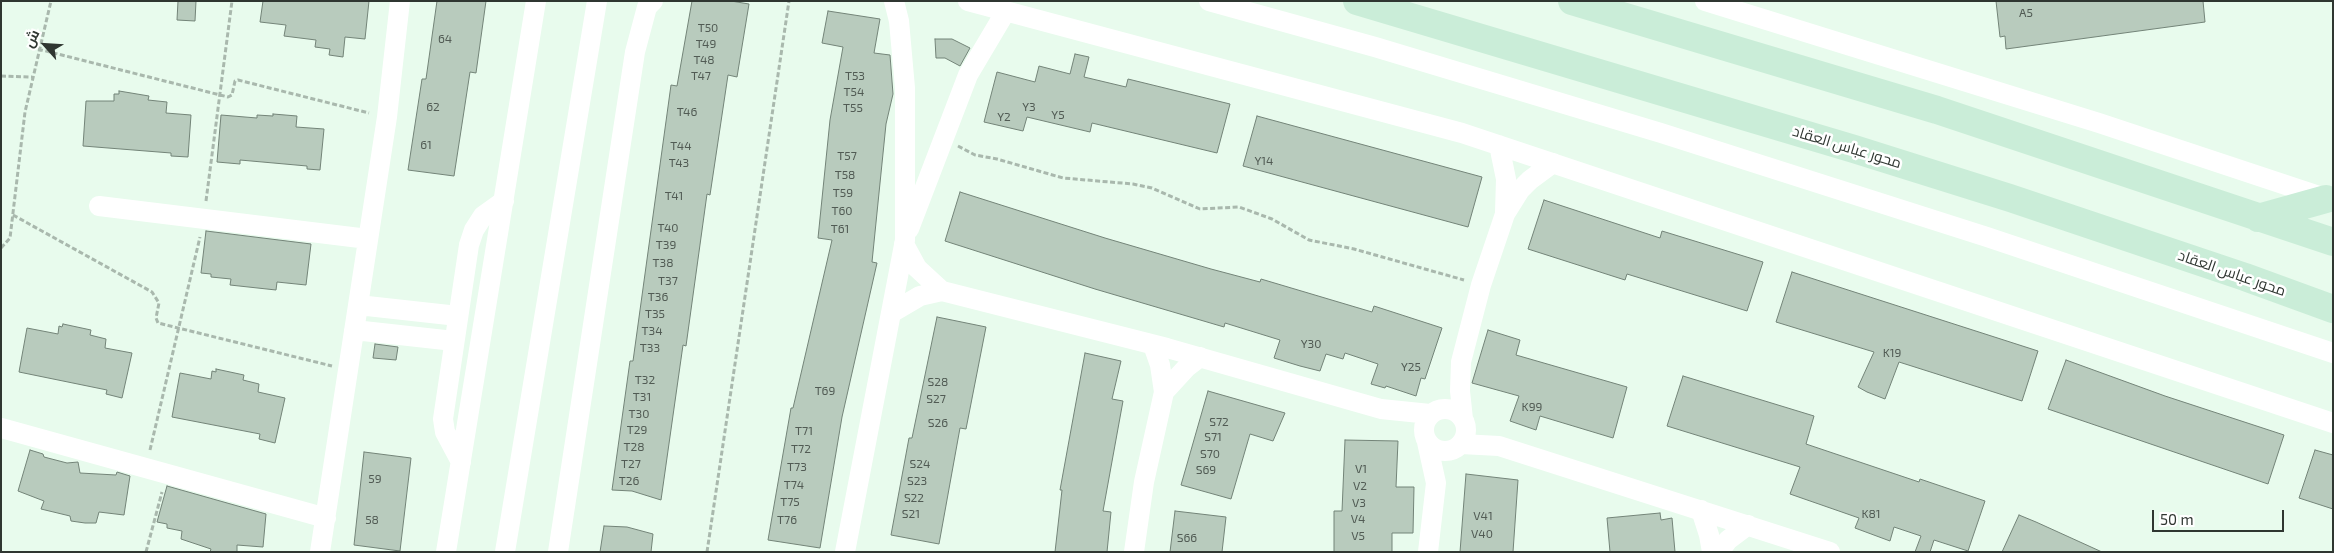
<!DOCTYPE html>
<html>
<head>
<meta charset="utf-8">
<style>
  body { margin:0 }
  #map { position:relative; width:2334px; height:553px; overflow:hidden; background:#e8fbed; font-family:"Exo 2",Cairo,sans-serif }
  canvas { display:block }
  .frame { position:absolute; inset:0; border:2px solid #2f3631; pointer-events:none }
  .north { position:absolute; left:20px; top:20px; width:50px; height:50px; -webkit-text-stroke:4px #fff; paint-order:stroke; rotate:296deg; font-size:14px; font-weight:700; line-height:20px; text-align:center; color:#2f3631 }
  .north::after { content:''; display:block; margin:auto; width:18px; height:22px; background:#2f3631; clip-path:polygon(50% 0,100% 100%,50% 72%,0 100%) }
  .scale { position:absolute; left:2152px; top:510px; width:132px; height:22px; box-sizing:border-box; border:2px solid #2f3631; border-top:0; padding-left:6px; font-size:15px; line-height:18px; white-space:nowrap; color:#2f3631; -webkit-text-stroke:4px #fff; paint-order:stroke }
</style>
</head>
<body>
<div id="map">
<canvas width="2334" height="553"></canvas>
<div class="frame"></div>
<div class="north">ش</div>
<div class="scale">50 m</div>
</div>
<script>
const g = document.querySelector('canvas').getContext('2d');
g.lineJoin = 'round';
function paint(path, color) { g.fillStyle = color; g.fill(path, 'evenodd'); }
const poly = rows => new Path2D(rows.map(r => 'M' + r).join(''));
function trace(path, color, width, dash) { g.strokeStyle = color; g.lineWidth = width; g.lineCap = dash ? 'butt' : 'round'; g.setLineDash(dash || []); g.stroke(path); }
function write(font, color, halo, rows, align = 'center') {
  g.font = font + ' "Exo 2",Cairo,sans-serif'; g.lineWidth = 5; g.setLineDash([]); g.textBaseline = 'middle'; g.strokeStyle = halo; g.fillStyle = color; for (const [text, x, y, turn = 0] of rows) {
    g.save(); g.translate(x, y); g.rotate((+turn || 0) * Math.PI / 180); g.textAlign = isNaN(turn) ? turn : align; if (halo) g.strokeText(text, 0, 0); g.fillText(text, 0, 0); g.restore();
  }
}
const building = poly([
  [178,1,196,1,195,21,177,20,178,1],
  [263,1,369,1,365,39,345,37,343,57,329,55,330,49,315,47,316,40,284,36,286,25,260,22,263,1],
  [437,1,486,1,476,73,470,72,454,176,408,170,422,79,426,79,437,1],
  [692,1,731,1,749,4,737,77,728,75,710,195,707,194,686,346,683,345,661,500,632,491,612,490,630,361,633,361,671,85,677,86,692,1],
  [1996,1,2203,1,2205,22,2006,49,2005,36,2000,37,1996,1],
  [828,11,880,19,874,53,890,55,893,94,886,124,872,262,877,263,842,417,820,548,768,540,791,408,793,408,832,240,818,238,830,120,843,47,822,43,828,11],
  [935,39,952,39,970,48,960,66,945,58,936,58,935,39],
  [1075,54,1089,57,1084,77,1126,87,1128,79,1230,104,1217,153,1092,123,1090,132,1027,117,1023,131,984,122,997,72,1035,82,1039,66,1070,74,1075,54],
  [119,91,149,96,148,100,167,102,166,113,191,115,188,157,171,156,171,153,83,146,86,101,114,101,114,94,119,94,119,91],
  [273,114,297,116,296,127,324,129,320,170,307,169,307,166,240,160,240,164,217,162,221,115,257,118,257,115,273,116,273,114],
  [1257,116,1482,177,1468,227,1243,166,1257,116],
  [960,192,1105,238,1211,269,1260,282,1261,279,1372,312,1374,306,1442,328,1425,379,1421,378,1416,396,1386,386,1385,388,1371,384,1378,364,1345,353,1343,359,1326,354,1320,371,1300,366,1274,358,1280,340,1225,323,1224,327,1095,289,945,241,960,192],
  [1544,200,1660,238,1662,231,1763,262,1747,311,1627,274,1625,280,1528,249,1544,200],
  [206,231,311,244,306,285,277,282,276,290,230,285,231,279,211,277,211,274,201,273,206,231],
  [1792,272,2038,351,2022,401,1899,362,1885,399,1867,392,1858,387,1874,352,1776,322,1792,272],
  [937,317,986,327,966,429,960,428,939,544,891,535,909,438,912,438,937,317],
  [63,324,91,330,90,335,106,339,105,348,132,353,122,398,106,394,107,390,19,372,27,328,58,334,59,326,62,327,63,324],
  [1488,330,1520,340,1516,355,1627,387,1613,438,1540,416,1536,430,1510,421,1519,396,1472,383,1488,330],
  [375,344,398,347,396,360,373,358,375,344],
  [1085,353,1121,361,1112,399,1123,401,1103,511,1111,512,1107,552,1055,552,1062,490,1060,490,1085,353],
  [2066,360,2165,396,2284,435,2268,484,2048,409,2066,360],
  [216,369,244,375,243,380,259,384,258,392,285,398,275,443,259,439,260,434,172,417,180,373,211,379,212,371,216,372,216,369],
  [1683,376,1814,416,1806,444,1919,482,1920,479,1985,501,1968,551,1934,540,1930,552,1915,552,1921,536,1894,527,1890,541,1855,528,1859,518,1790,494,1800,467,1667,426,1683,376],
  [1208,391,1285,413,1273,441,1250,434,1231,499,1181,485,1208,391],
  [1345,440,1398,441,1396,487,1414,487,1413,533,1392,533,1392,552,1334,552,1334,511,1342,511,1345,440],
  [30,450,43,454,44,457,67,463,78,462,80,473,116,475,117,472,130,476,124,515,99,512,96,523,85,523,71,521,70,516,41,509,44,501,18,491,30,450],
  [2315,450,2333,455,2333,509,2299,498,2315,450],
  [364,452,411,458,400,551,354,545,364,452],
  [1466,474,1518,480,1513,552,1460,552,1466,474],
  [167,486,266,514,263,547,237,545,237,552,210,552,211,549,181,539,182,531,167,528,167,524,157,522,167,486],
  [1175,511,1226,517,1222,552,1170,552,1175,511],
  [1660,513,1661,520,1672,518,1675,552,1610,552,1607,518,1660,513],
  [2019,515,2036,522,2102,552,2002,552,2019,515],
  [604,526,627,527,653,534,651,552,600,552,604,526]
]);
const path = poly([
  [38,49,228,97,232,95,235,81,238,80,369,113],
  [1,76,32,77],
  [958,146,975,155,997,159,1063,178,1133,184,1152,188,1200,209,1239,207,1272,219,1309,240,1354,249,1464,280],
  [206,201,232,1],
  [13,215,152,292,159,303,156,318,158,323,332,366],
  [1,248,10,238,25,112,51,1],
  [150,450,200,237],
  [146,552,162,492],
  [707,552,789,1]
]);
const street = poly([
  [968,1,1462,133,2333,423],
  [1209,1,1375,47,1661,133,1987,237,2333,353],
  [1705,1,2099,123,2328,199],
  [1499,145,1506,179,1505,212],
  [99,206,368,239],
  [909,229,968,75,1006,11],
  [904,244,917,268,942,291,1167,348,1381,409,1430,414],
  [358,305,458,316],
  [891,313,920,296,942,291],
  [354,330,454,341],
  [1164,392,1187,367,1200,357],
  '1424 430a21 21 0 1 1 42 0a21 21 0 1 1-42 0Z',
  [1463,419,1460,391,1461,362,1481,285,1505,214,1520,190,1530,180,1553,163],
  [1,428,326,518],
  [1427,442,1436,483,1428,552],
  [1461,444,1499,446,1830,552],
  [461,462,445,432,443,419,469,245,474,230,483,216,504,201],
  [1701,510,1709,535,1712,552],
  [320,552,387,117,400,1],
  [446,552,536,1],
  [505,552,597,1],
  [558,552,635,52,647,7,653,1],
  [845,552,905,240,905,88,899,21,894,1],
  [1134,552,1144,482,1164,392,1160,365,1153,345],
  [1719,552,1728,540,1748,525]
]);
const secondary = poly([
  [1357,1,1854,149,2010,198,2245,277,2333,309],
  [1572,1,1937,110,2333,242],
  [2258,218,2326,199]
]);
const numberNames = [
  ["A5",2026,13],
  ["T50",708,28],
  ["64",445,39],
  ["T49",706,44],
  ["T48",704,60],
  ["T47",701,76],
  ["T53",855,76],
  ["T54",854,92],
  ["62",433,107],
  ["Y3",1029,107],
  ["T55",853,108],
  ["T46",687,112],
  ["Y5",1058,115],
  ["Y2",1004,117],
  ["61",426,145],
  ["T44",681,146],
  ["T57",847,156],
  ["Y14",1264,161],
  ["T43",679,163],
  ["T58",845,175],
  ["T59",843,193],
  ["T41",674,196],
  ["T60",842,211],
  ["T40",668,228],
  ["T61",840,229],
  ["T39",666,245],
  ["T38",663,263],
  ["T37",668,281],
  ["T36",658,297],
  ["T35",655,314],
  ["T34",652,331],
  ["Y30",1311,344],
  ["T33",650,348],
  ["K19",1892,353],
  ["Y25",1411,367],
  ["T32",645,380],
  ["S28",938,382],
  ["T69",825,391],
  ["T31",642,397],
  ["S27",936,399],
  ["K99",1532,407],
  ["T30",639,414],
  ["S72",1219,422],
  ["S26",938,423],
  ["T29",637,430],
  ["T71",804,431],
  ["S71",1213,437],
  ["T28",634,447],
  ["T72",801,449],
  ["S70",1210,454],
  ["T27",631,464],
  ["S24",920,464],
  ["T73",797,467],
  ["V1",1361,469],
  ["S69",1206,470],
  ["59",375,479],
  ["T26",629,481],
  ["S23",917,481],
  ["T74",794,485],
  ["V2",1360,486],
  ["S22",914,498],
  ["T75",790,502],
  ["V3",1359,503],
  ["S21",911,514],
  ["K81",1871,514],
  ["V41",1483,516],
  ["V4",1358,519],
  ["58",372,520],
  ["T76",787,520],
  ["V40",1482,534],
  ["V5",1358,536],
  ["S66",1187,538]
];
const streetNames = [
  ["محور عباس العقاد",1847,147,17],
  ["محور عباس العقاد",2232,273,19]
];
paint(building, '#b8cbbd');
trace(building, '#738478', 1);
trace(path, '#a9b8ad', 3, [5, 2.5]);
trace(street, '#fff', 20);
trace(secondary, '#caedd8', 28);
write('12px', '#515b54', null, numberNames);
write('15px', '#2f3631', '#fff', streetNames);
</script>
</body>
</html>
